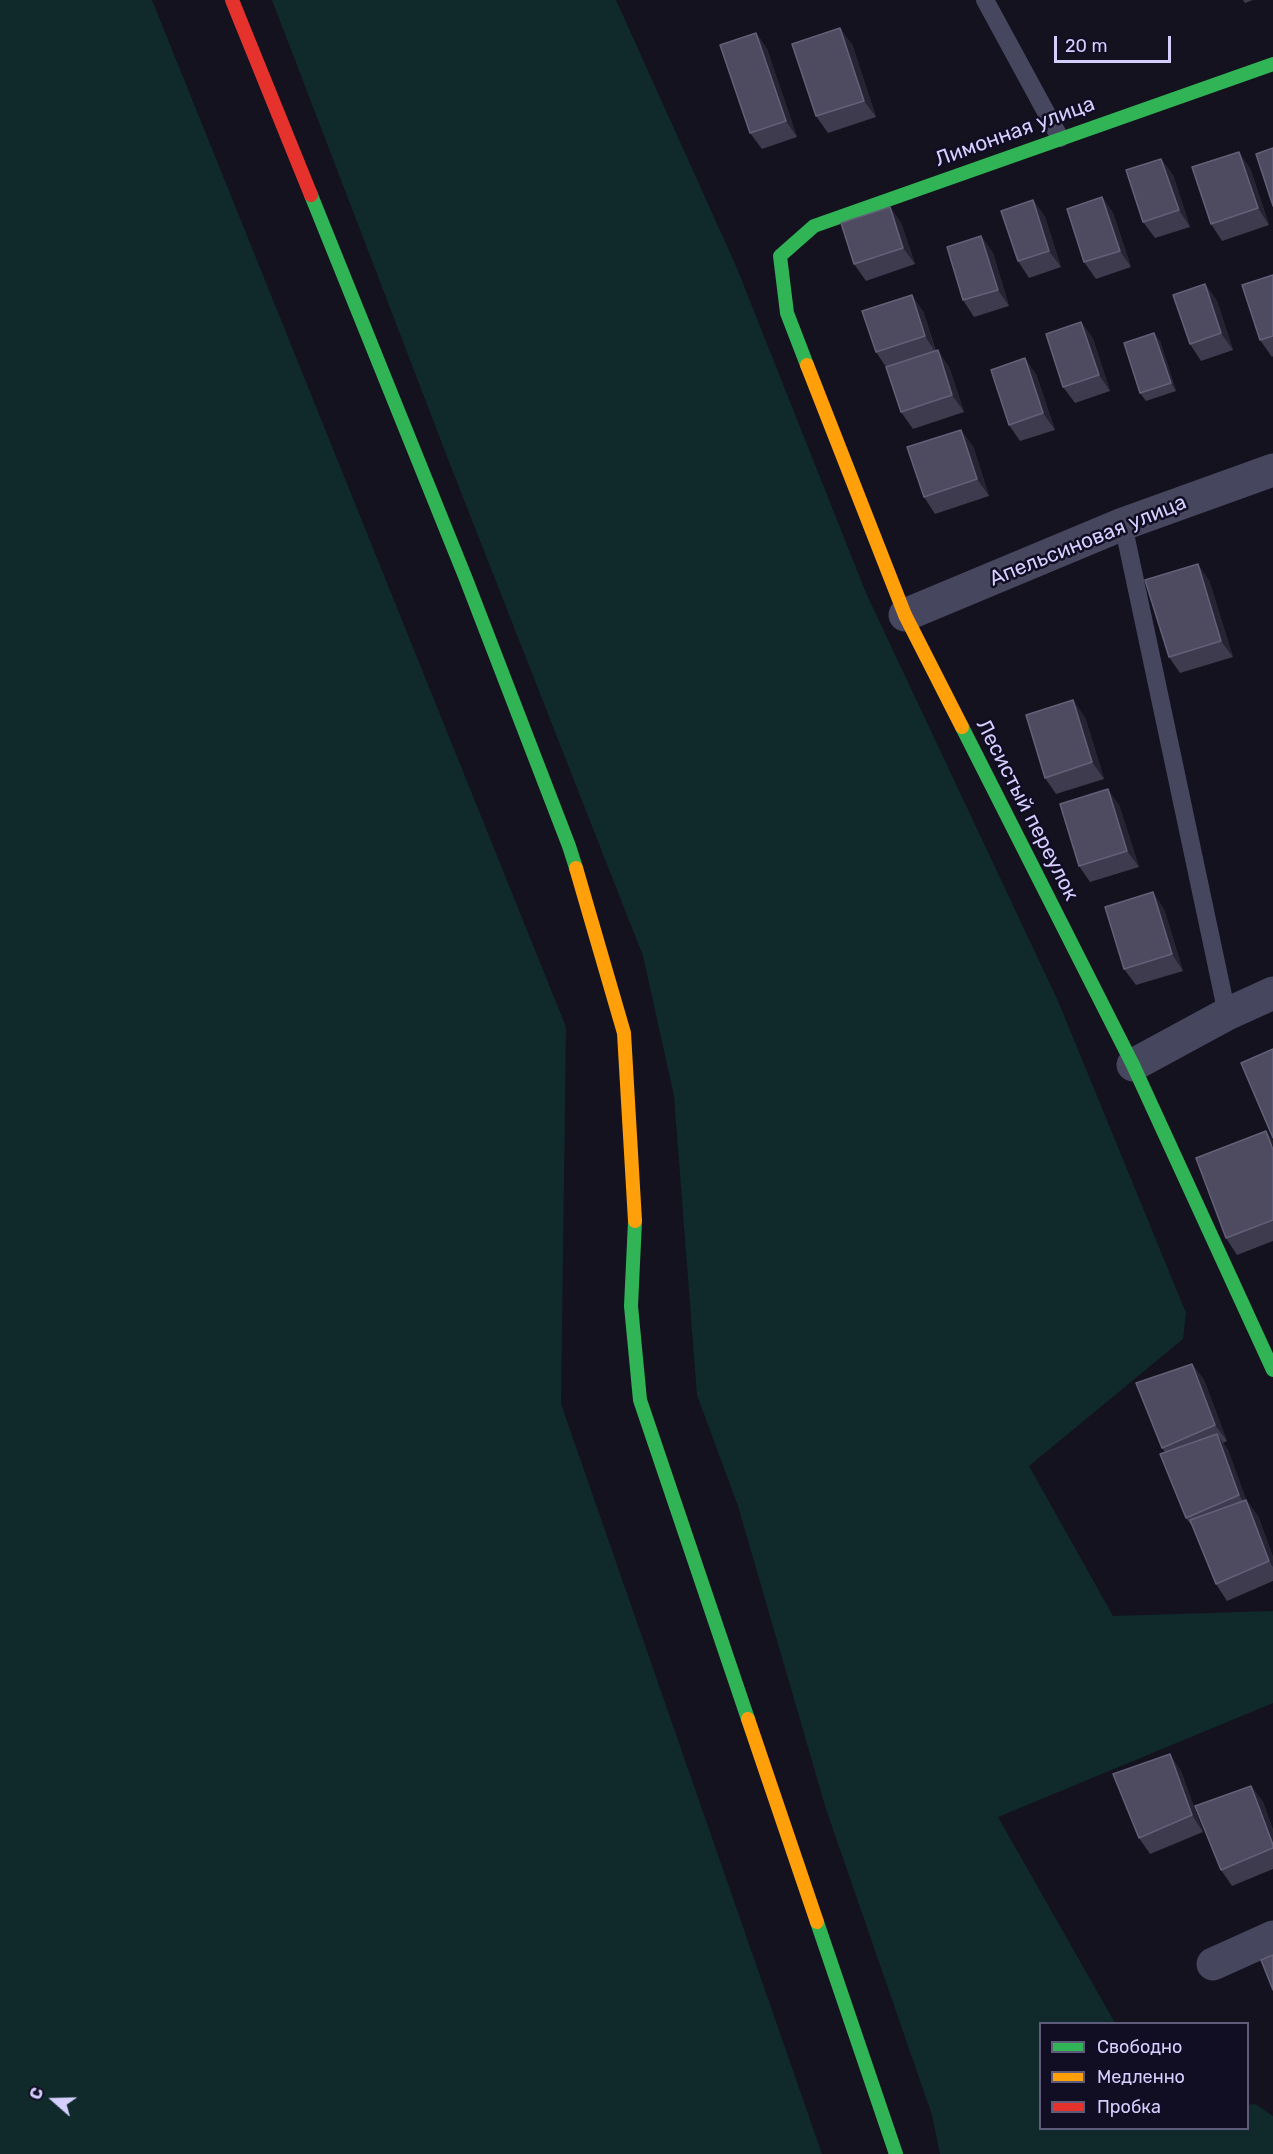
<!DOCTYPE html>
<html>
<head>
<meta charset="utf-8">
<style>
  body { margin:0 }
  #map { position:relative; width:1273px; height:2154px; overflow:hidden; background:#14121e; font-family:Rubik,sans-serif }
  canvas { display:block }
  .legend { position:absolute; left:1039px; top:2022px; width:210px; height:108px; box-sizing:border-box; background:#110d23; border:2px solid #5f5b7b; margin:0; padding:8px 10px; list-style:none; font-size:18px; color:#d5cfff }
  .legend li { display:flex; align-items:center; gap:12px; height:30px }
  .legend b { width:30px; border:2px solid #5f5b7b }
  .north { position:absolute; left:24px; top:2070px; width:60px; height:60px; -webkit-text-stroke:4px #110d23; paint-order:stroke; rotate:290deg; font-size:16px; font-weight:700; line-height:24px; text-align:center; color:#d5cfff }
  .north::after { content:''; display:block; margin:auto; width:21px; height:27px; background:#d5cfff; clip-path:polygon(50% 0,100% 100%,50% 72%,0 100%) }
  .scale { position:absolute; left:1054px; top:36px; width:117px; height:27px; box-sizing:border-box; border:3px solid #d5cfff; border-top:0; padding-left:8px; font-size:18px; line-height:21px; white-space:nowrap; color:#d5cfff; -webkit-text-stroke:4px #110d23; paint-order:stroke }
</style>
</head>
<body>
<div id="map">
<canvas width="1273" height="2154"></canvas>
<ul class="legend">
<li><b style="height:8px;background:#30b455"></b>Свободно</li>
<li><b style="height:8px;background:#ff9f0a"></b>Медленно</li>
<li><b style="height:8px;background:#e5322d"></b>Пробка</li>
</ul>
<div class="north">С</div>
<div class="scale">20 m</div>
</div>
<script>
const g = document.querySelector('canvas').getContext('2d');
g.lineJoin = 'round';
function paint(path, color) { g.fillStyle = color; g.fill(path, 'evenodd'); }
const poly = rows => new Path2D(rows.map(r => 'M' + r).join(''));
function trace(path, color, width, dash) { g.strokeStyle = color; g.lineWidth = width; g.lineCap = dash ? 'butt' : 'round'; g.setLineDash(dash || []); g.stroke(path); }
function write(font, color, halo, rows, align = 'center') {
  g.font = font + ' Rubik,sans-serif'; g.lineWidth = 5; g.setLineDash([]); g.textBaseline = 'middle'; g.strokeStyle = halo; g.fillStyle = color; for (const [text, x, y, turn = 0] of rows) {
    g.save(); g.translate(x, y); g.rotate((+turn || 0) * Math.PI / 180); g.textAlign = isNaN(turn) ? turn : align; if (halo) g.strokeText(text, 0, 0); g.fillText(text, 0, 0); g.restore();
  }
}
const green = poly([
  [0,0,152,0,566,1027,561,1404,822,2154,0,2154],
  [272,0,616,0,736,266,866,593,1058,1001,1186,1313,1183,1339,1029,1466,1113,1616,1273,1611,1273,1703,998,1817,1115,2023,1040,2024,1040,2128,1248,2128,1248,2105,1255,2104,1273,2116,1273,2154,940,2154,932,2115,826,1809,738,1506,697,1395,674,1096,643,956,448,459]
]);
const lane = poly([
  [985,0,1060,138],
  [1123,524,1227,1014]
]);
const street = poly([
  [905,615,1123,524,1273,470],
  [1133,1065,1227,1014,1273,993],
  [1213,1964,1273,1937]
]);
const fast = poly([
  [311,195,466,579,569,846,576,868],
  [807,365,787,313,780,256,814,226,1273,64],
  [962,727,1133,1065,1273,1370],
  [635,1221,631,1306,640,1400,748,1719],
  [817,1922,896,2154]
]);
const slow = poly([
  [807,365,905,615,962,727],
  [576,868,624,1033,635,1221],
  [748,1719,817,1922]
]);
const jam = poly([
  [232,0,311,195]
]);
const wall = poly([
  [1243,0,1253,0,1245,3],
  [756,33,767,49,797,137,762,149,750,133],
  [852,44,876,117,828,133,816,116],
  [1161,159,1173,175,1190,227,1155,238,1143,222],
  [1250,168,1269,225,1222,241,1211,224],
  [1102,197,1113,213,1131,267,1096,279,1084,262],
  [1033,200,1045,217,1061,267,1029,278,1018,261],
  [890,207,901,223,915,264,866,281,854,264],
  [981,236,993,253,1009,306,974,317,963,300],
  [1273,275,1273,356,1272,357,1260,340],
  [1205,284,1217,301,1233,350,1201,361,1190,344],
  [923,311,936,351,949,367,964,412,913,429,901,412,886,367,876,352],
  [1081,322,1093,339,1110,391,1075,403,1063,387],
  [1160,341,1176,391,1146,401,1140,393],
  [1036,374,1055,430,1020,441,1009,425],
  [973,446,989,496,935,514,924,497],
  [1209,580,1233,657,1180,673,1169,657],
  [1085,717,1104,779,1056,794,1045,778],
  [1119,805,1139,867,1090,882,1079,866],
  [1164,909,1183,971,1136,985,1124,969],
  [1266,1131,1273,1141,1273,1241,1237,1255,1226,1238],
  [1192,1364,1204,1380,1227,1441,1223,1443,1228,1450,1246,1500,1258,1516,1273,1557,1273,1581,1227,1601,1216,1584,1194,1529,1186,1518,1165,1452,1162,1448],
  [1181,1771,1203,1832,1150,1854,1139,1838],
  [1251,1786,1263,1802,1273,1830,1273,1869,1232,1886,1221,1870]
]);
const shadedWall = poly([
  [840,28,852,44,876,117,864,101],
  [756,33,767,49,797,137,786,121],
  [1239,152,1250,168,1269,225,1258,208],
  [1161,159,1173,175,1190,227,1179,210],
  [1102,197,1113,213,1131,267,1120,251],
  [1033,200,1045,217,1061,267,1049,251],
  [890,207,901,223,915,264,903,248],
  [981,236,993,253,1009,306,998,290],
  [1205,284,1217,301,1233,350,1221,333],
  [912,295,923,311,936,353,925,336],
  [1081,322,1093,339,1110,391,1099,375],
  [1154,333,1160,341,1176,391,1171,383],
  [938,350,949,367,964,412,952,395],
  [1025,358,1036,374,1055,430,1043,413],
  [961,430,973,446,989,496,977,479],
  [1198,564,1209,580,1233,657,1221,641],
  [1073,700,1085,717,1104,779,1092,762],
  [1108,789,1119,805,1139,867,1127,851],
  [1153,892,1164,909,1183,971,1172,954],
  [1266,1131,1273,1141,1273,1150],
  [1192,1364,1204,1380,1227,1441,1215,1425],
  [1217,1434,1228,1450,1251,1512,1239,1495],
  [1246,1500,1258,1516,1273,1557,1273,1567,1269,1561],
  [1170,1754,1181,1771,1203,1832,1192,1815],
  [1251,1786,1263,1802,1273,1830,1273,1845]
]);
const building = poly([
  [840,28,864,101,816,116,792,44,840,28],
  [756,33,786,121,750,133,720,45,756,33],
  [1273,148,1273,206,1256,154,1273,148],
  [1239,152,1258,208,1211,224,1192,167,1239,152],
  [1161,159,1179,210,1143,222,1126,170,1161,159],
  [1102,197,1120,251,1084,262,1067,209,1102,197],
  [1033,200,1049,251,1018,261,1001,211,1033,200],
  [890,207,903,248,854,264,841,223,890,207],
  [981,236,998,290,963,300,947,247,981,236],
  [1273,275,1273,336,1260,340,1242,285,1273,275],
  [1205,284,1221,333,1190,344,1173,295,1205,284],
  [912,295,925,336,876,352,862,311,912,295],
  [1081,322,1099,375,1063,387,1046,334,1081,322],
  [1154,333,1171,383,1140,393,1124,343,1154,333],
  [938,350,952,395,901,412,886,367,938,350],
  [1025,358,1043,413,1009,425,991,370,1025,358],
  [961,430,977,479,924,497,907,447,961,430],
  [1198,564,1221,641,1169,657,1145,580,1198,564],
  [1073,700,1092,762,1045,778,1026,715,1073,700],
  [1108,789,1127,851,1079,866,1060,804,1108,789],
  [1153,892,1172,954,1124,969,1105,907,1153,892],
  [1273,1049,1273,1138,1241,1063,1273,1049],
  [1266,1131,1273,1150,1273,1220,1226,1238,1196,1158,1266,1131],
  [1192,1364,1215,1425,1162,1448,1136,1383,1192,1364],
  [1217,1434,1239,1495,1186,1518,1160,1454,1217,1434],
  [1246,1500,1269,1561,1216,1584,1190,1520,1246,1500],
  [1170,1754,1192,1815,1139,1838,1113,1774,1170,1754],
  [1251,1786,1273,1845,1273,1848,1221,1870,1195,1806,1251,1786],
  [1273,1955,1273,1990,1261,1960,1273,1955]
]);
const streetNames = [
  ["Лимонная улица",1015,132,-20],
  ["Апельсиновая улица",1088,541,-22],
  ["Лесистый переулок",1027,810,63]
];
paint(green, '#102a2b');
trace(lane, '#47465f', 18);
trace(street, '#47465f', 33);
trace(fast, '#30b455', 14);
trace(slow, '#ff9f0a', 14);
trace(jam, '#e5322d', 14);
paint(wall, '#3d3b4d');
paint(shadedWall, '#262432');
paint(building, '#4e4b60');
trace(building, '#636079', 1.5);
write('21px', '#d5cfff', '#110d23', streetNames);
</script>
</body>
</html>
